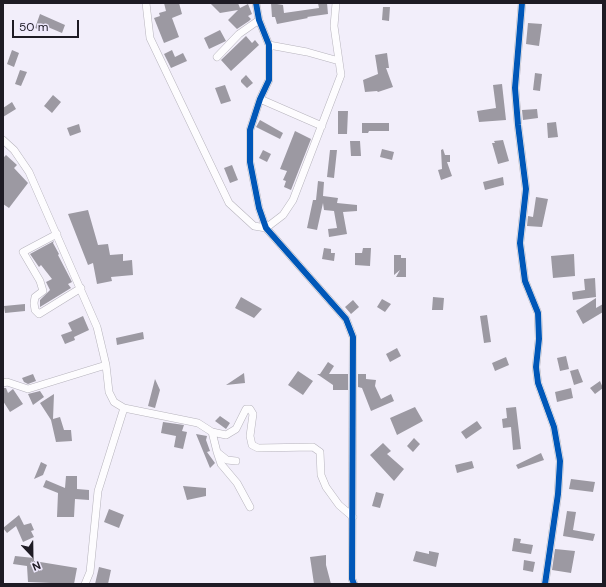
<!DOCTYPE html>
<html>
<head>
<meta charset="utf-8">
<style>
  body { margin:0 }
  #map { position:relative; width:606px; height:587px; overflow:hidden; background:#f2eefa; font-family:"DM Sans",sans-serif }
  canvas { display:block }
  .frame { position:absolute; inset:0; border:4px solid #1e1b24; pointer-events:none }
  .north { position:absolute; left:12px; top:535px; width:40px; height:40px; -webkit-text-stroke:3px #f0eafe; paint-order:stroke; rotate:158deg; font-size:11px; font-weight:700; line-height:16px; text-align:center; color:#1e1b24 }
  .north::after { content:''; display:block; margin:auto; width:14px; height:18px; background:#1e1b24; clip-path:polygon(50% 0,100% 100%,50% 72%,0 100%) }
  .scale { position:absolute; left:12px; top:20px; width:67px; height:18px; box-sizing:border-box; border:2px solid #1e1b24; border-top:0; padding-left:5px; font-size:12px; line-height:14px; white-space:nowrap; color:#1e1b24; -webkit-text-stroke:3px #f0eafe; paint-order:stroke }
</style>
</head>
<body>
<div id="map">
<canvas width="606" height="587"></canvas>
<div class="frame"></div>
<div class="north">N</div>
<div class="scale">50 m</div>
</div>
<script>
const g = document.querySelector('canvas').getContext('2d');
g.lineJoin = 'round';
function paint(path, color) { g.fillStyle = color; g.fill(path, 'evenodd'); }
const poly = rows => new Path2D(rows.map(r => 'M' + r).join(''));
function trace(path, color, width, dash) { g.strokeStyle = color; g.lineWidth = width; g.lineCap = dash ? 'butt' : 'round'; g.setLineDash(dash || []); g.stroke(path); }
const building = poly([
  [164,3,179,3,182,14,172,18,179,37,164,43,154,18,160,16,159,13,166,11],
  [210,3,238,3,240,8,248,4,252,14,248,16,251,19,249,21,237,29,228,20,238,10,220,13],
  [271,3,283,5,284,13,319,8,318,3,327,3,328,14,307,17,308,18,277,24,275,17,272,17],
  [383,7,390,7,389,21,382,20],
  [40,14,65,25,62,33,43,25,41,30,35,28],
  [528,23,542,24,539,46,526,44],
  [220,30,226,41,209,49,204,38],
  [246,36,252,43,255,40,259,45,231,71,221,60],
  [12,50,19,53,14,67,7,64],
  [172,50,175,57,183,53,187,61,171,68,164,54],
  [387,53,389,68,386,68,393,87,378,92,377,91,365,92,363,80,378,74,375,55],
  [20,70,27,72,21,86,15,84],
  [535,73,542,74,540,91,533,90],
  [246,75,253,83,247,88,241,82,241,80],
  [502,84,506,120,479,122,477,111,496,108,493,85],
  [225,85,231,101,221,104,215,88],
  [53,95,61,102,52,113,44,106],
  [12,102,16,109,3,117,3,108],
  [537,109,538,118,523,120,522,110],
  [338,111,348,111,347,134,338,134],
  [260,120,283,133,280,139,256,127],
  [556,122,558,137,548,138,547,123],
  [362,123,389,123,389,131,369,131,368,133,362,133],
  [79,124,81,132,70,136,67,128],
  [295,131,311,139,291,190,284,187,286,181,283,180,287,171,280,169],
  [503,140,509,161,498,164,492,143,495,143,494,141],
  [350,141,360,141,361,156,351,156],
  [382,149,394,152,392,160,380,157],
  [443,149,445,155,450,155,450,162,447,162,452,176,441,180,438,170,442,169,441,150],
  [263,150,271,154,267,162,259,158],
  [330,150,337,150,334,178,327,177],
  [6,155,17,165,14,168,28,183,9,208,3,204,3,158],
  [232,165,238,180,230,183,224,168],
  [503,177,504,185,485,190,483,182],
  [318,181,324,182,323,196,338,198,337,203,357,205,357,211,343,212,347,234,329,237,328,229,337,228,334,211,324,210,323,203,317,230,307,228,313,200,316,200],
  [536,197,548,199,542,227,527,226,528,216,533,217],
  [88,210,98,245,108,244,110,255,123,254,123,261,132,260,133,275,111,277,112,281,97,284,93,263,88,265,68,214],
  [54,241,53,243,59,254,58,255,72,282,68,284,71,288,40,307,40,300,50,290,46,282,52,279,41,265,39,267,30,254],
  [324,248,331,249,331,253,335,253,334,261,322,259],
  [363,248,371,248,370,266,355,265,355,253,362,253],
  [574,254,575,276,553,278,551,256],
  [394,255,401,255,401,258,406,258,406,277,396,277,400,270,394,275],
  [595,278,596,297,573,300,572,292,585,290,584,279],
  [241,297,262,309,254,318,235,308],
  [433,297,444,298,443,310,432,310],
  [596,298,596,308,603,304,603,312,583,324,576,311],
  [382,299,391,304,385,312,377,307],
  [353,300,359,307,351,314,345,307],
  [25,304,25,311,5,313,4,306],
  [487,315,491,342,484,343,480,316],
  [83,316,89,330,74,337,75,340,65,344,61,335,72,331,68,323],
  [143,332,144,339,117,345,116,338],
  [397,348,401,356,390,362,386,354],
  [566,356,569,369,560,371,557,358],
  [506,357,509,365,495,371,492,363],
  [328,362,334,366,329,374,348,374,348,390,333,390,333,385,317,374,320,374],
  [578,369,583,382,574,385,570,371],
  [298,371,313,381,303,395,288,385],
  [244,373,245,383,226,385],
  [33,374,36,381,28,384,24,382,22,378],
  [358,374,366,374,366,379,376,380,375,386,381,399,391,394,394,401,371,411,362,388,358,387],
  [155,379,160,390,155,408,148,406],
  [600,381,603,388,595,394,590,388],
  [3,388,6,388,8,393,13,389,23,404,10,412,3,401],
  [571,388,573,398,557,402,555,392],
  [40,391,44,397,33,405,28,394],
  [54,394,53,419,60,417,64,430,71,430,72,441,56,442,51,420,40,403],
  [415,407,423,421,397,435,390,418],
  [516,407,521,449,513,450,511,427,503,428,502,419,507,418,506,408],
  [220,416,230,423,226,429,215,421],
  [477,421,482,428,466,439,461,432],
  [163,422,184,425,182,431,187,432,183,449,174,447,176,436,161,433],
  [196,434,207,436,206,440,210,451,207,452,215,463,210,468],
  [414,438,420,444,413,452,407,446],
  [383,443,391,451,387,454,404,469,394,481,370,455],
  [541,453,544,460,518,469,516,465],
  [472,461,474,468,457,473,455,465],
  [41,462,47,465,43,475,34,479],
  [66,476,77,476,77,489,89,490,89,500,75,499,74,517,57,517,58,493,43,487,46,480,65,488],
  [571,479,595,482,593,492,569,489],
  [183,486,206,488,206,496,187,500],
  [376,492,384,494,380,508,372,506],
  [109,509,124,515,119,528,104,522],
  [567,511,576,512,573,530,595,534,593,541,563,536],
  [19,515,24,525,31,523,34,530,31,531,34,537,23,542,16,526,7,533,3,528],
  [514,538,521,539,520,543,533,545,531,554,512,551],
  [555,549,575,551,571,573,552,570],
  [416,551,429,554,429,551,439,553,436,567,413,561],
  [326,555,326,565,331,584,314,584,310,557],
  [15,556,34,558,34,561,77,568,74,584,28,582,27,566,13,564],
  [524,560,535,562,533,572,523,570],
  [99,567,111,570,108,584,95,584]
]);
const minor = poly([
  [146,3,150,38,229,203,254,226,266,228,283,215,293,200,341,75,334,26,336,3],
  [256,3,259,20,269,45,269,80,260,99,250,130,250,162,259,208,266,228,346,319,353,337,352,579,354,584],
  [522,3,515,88,518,125,526,189,520,243,525,281,538,313,539,339,536,367,538,383,554,427,560,461,558,494,545,584],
  [269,45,307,52,339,61],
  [217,57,239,34,259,20],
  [260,99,322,126],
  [3,140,14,150,29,172,97,327,106,365,109,392,114,402,124,408,98,491,90,572,85,584],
  [57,234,23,252,40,281,43,291,35,297,34,303,35,310,39,314,81,288],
  [3,383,7,382,28,389,106,365],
  [124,408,198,423,212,432,226,435,236,429,246,409,250,409,253,414,250,436,252,445,258,448,313,447,320,452,321,475,326,487,339,505,353,517],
  [212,432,217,452,227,460,236,461],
  [217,452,221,464,237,483,250,507]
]);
const cycleway = poly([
  [256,3,259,20,269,45,269,80,260,99,250,130,250,162,259,208,266,228,346,319,353,337,352,579,354,584],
  [522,3,515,88,518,125,526,189,520,243,525,281,538,313,539,339,536,367,538,383,554,427,560,461,558,494,545,584]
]);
paint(building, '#9c99a2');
trace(minor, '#b6b3bc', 8);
trace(minor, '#fdfcfe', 7);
trace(cycleway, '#0057b8', 6);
</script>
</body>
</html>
